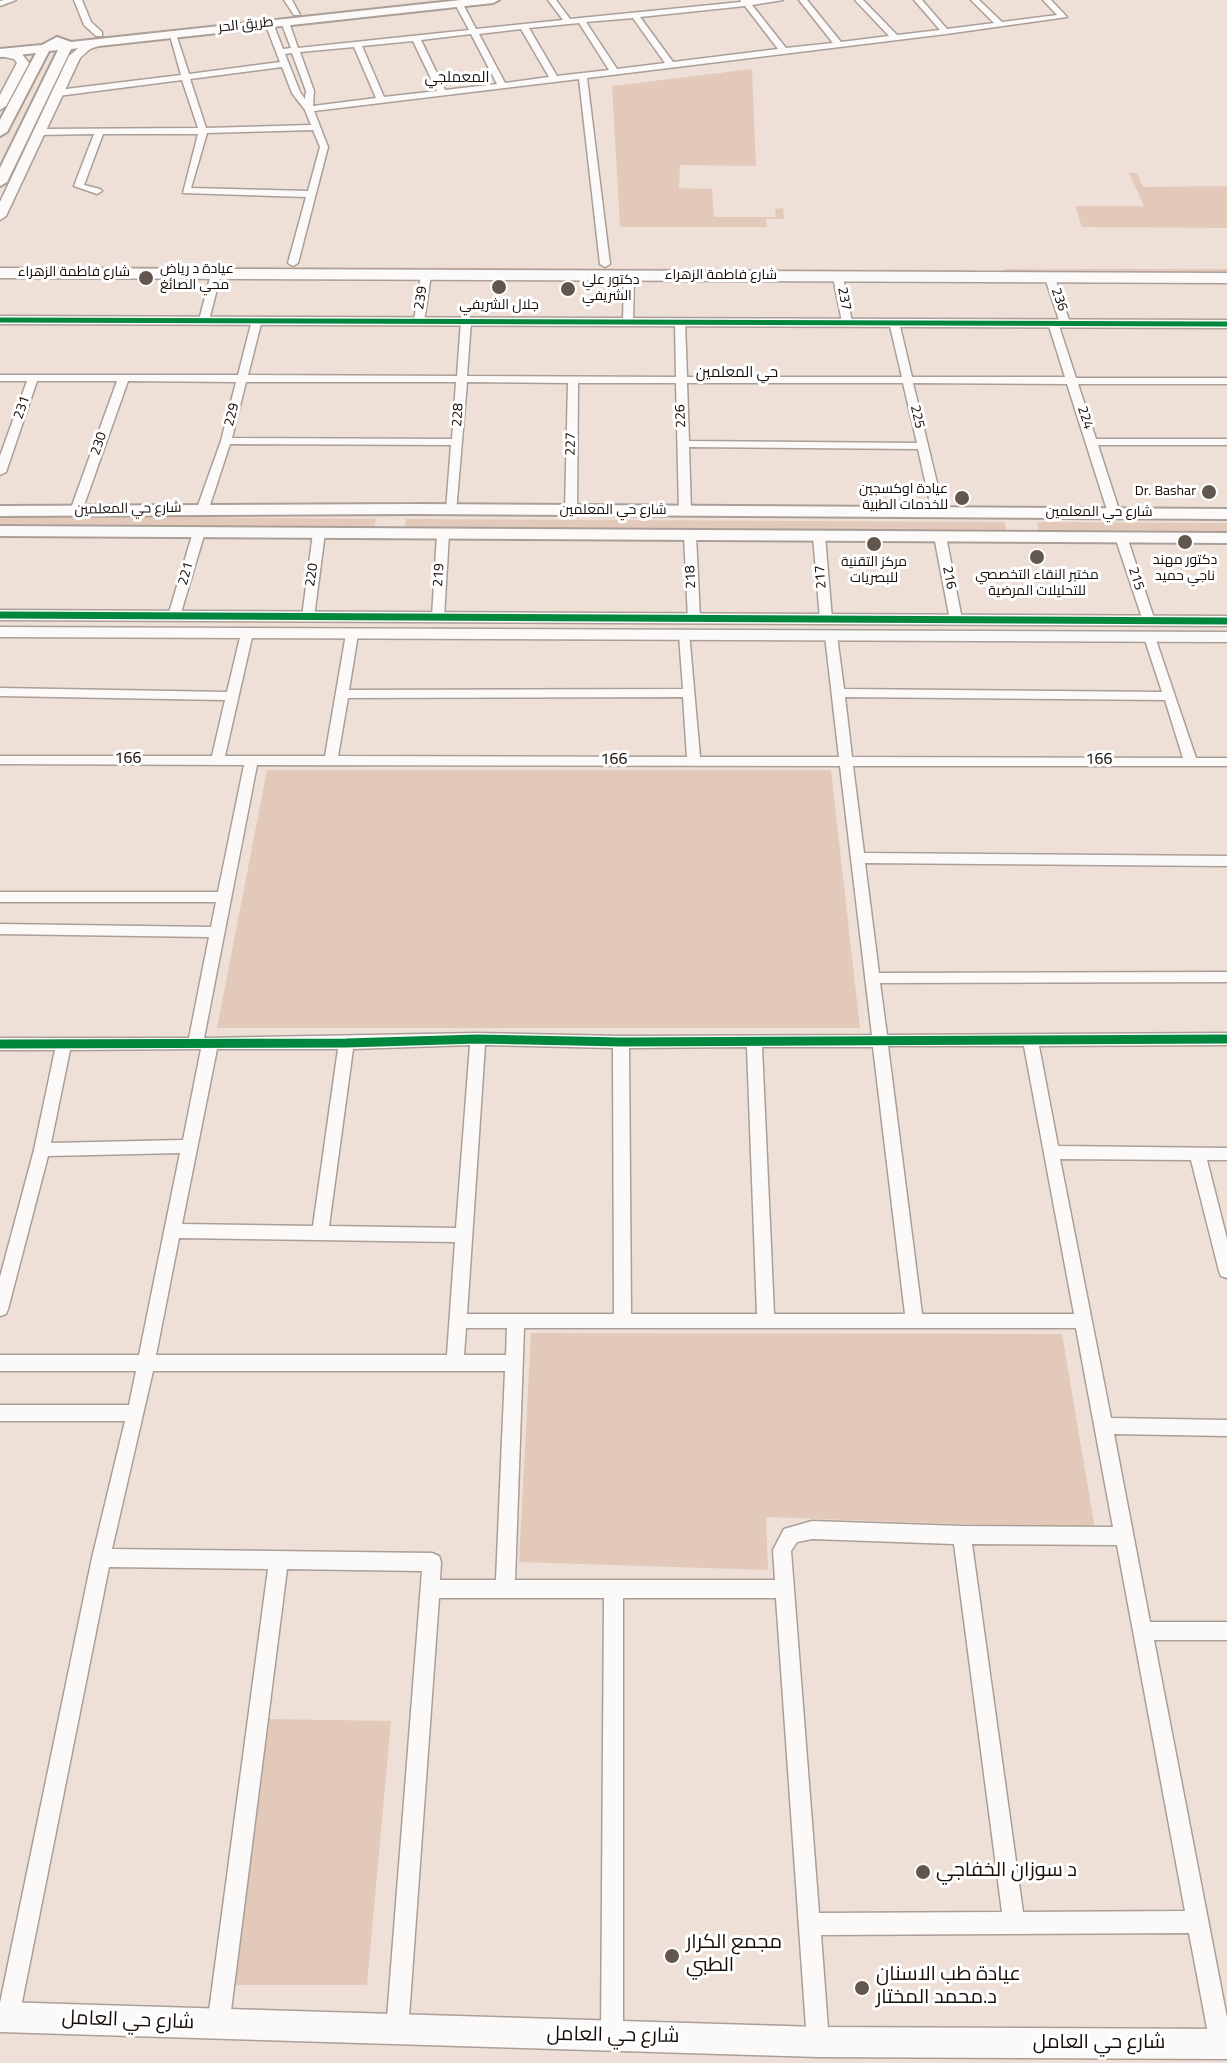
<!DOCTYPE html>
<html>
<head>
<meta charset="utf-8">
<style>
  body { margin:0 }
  canvas { display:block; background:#eee0d6 }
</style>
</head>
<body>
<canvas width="1227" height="2063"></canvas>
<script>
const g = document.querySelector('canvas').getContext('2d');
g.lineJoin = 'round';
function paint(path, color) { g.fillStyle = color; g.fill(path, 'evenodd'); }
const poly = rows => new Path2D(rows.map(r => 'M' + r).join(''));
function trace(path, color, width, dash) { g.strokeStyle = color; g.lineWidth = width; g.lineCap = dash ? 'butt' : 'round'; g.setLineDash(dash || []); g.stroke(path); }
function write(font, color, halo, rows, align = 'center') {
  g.font = font + ' Georgia,Cairo,serif'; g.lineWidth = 6; g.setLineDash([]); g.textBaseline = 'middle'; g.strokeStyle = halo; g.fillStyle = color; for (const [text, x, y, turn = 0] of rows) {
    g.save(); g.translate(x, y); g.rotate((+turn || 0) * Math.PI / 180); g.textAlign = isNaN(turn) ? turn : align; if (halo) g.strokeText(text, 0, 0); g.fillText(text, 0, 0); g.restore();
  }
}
const green = poly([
  [752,69,756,166,680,165,679,188,712,189,714,217,776,217,775,209,783,208,784,219,766,219,767,227,620,227,612,86],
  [1129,173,1137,173,1143,187,1227,186,1227,228,1082,227,1075,206,1144,206],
  [95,266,974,270,978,272,89,269],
  [1006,269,1227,269,1227,275,1002,273],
  [0,515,376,519,374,528,0,524],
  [406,519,1005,522,1006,530,405,528],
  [1037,522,1227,523,1227,531,1039,530],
  [267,770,831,770,860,1028,217,1028],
  [531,1333,1062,1334,1095,1529,766,1517,768,1570,519,1562],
  [269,1719,391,1721,367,1985,235,1985]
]);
const street = poly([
  [4,0,16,0,0,6,0,1,4,0],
  [74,0,82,0,91,22,102,32,102,36,96,36,84,25,74,0],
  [284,0,292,0,300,15,294,15,284,0],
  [548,0,556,0,570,19,741,2,740,0,783,0,752,5,786,48,833,43,799,0,807,0,841,42,889,36,855,0,863,0,897,35,940,30,914,0,922,0,947,29,994,23,971,0,979,0,1002,22,1057,15,1043,0,1051,0,1067,17,946,34,587,78,610,264,605,267,600,264,579,79,314,111,328,147,298,263,293,266,288,263,306,197,183,193,198,134,103,134,84,185,100,189,102,191,97,194,74,186,94,134,39,135,35,132,39,129,198,128,182,80,58,96,54,93,58,90,181,75,169,32,176,34,189,74,280,62,265,23,269,21,273,23,283,49,291,48,281,22,285,20,289,22,298,48,469,30,455,4,459,2,463,4,476,29,563,20,548,0],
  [745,6,778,49,673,62,640,17,745,6],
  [633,18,665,63,617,69,586,22,633,18],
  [579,23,609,70,557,76,529,28,579,23],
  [521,29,549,77,505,83,479,34,521,29],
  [471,34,497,84,445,90,421,40,471,34],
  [413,41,437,91,384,97,362,46,413,41],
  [354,47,376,98,313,106,314,91,300,52,354,47],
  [292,53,306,91,305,99,300,92,285,54,292,53],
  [282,67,292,93,305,110,311,125,206,128,190,79,282,67],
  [313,130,320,147,308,191,191,188,207,133,313,130],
  [216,271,221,274,209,320,200,322,199,320,211,274,216,271],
  [426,272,431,275,424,321,419,324,414,321,421,275,426,272],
  [629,273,634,276,633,321,628,324,623,321,624,276,629,273],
  [838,274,843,277,852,322,847,325,842,322,833,277,838,274],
  [1050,275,1055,278,1070,323,1069,325,1060,323,1045,278,1050,275],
  [257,317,262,320,248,375,457,376,461,321,466,318,471,321,467,376,676,377,675,322,680,319,685,322,687,377,902,377,889,322,894,319,899,322,912,377,1065,377,1048,323,1053,320,1058,323,1076,378,1227,378,1227,384,1078,384,1096,439,1227,439,1227,445,1098,445,1120,513,1114,516,1108,513,1067,384,913,383,944,512,942,514,934,514,932,512,918,449,689,447,691,511,685,514,679,511,676,383,578,383,577,510,571,513,565,510,568,383,467,382,456,512,452,513,446,510,451,445,230,444,209,508,203,511,197,508,221,441,236,382,128,381,82,511,76,514,70,511,117,381,37,381,6,472,0,475,0,456,27,381,0,381,0,375,238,375,252,320,257,317],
  [246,382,456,382,452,439,232,438,246,382],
  [687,383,903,383,917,443,689,441,687,383],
  [199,529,205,532,180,616,178,619,170,619,168,616,193,532,199,529],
  [319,530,325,533,314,617,308,621,302,617,313,533,319,530],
  [443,531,449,534,444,617,438,621,432,617,437,534,443,531],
  [690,532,696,535,700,619,694,623,688,619,684,535,690,532],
  [819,533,825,536,832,619,826,623,820,619,813,536,819,533],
  [940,533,946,536,962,620,956,624,950,620,934,536,940,533],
  [1121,534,1127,537,1155,621,1153,624,1149,625,1143,621,1115,537,1121,534],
  [247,629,253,633,225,756,325,756,346,634,352,630,358,634,349,690,683,689,679,635,685,631,689,632,700,757,839,757,825,636,827,633,831,632,837,636,844,689,1162,692,1144,637,1146,634,1154,634,1196,758,1227,758,1227,766,853,766,864,853,1227,856,1227,866,865,863,879,973,1227,972,1227,982,880,983,887,1035,1227,1033,1227,1045,1039,1046,1058,1146,1227,1148,1227,1160,1207,1160,1227,1239,1227,1278,1221,1276,1219,1271,1191,1160,1060,1159,1111,1418,1227,1420,1227,1436,1114,1434,1150,1622,1227,1622,1227,1640,1154,1640,1227,2018,1227,2053,1221,2055,1213,2052,1210,2044,1189,1933,821,1935,829,2042,826,2050,818,2053,810,2050,807,2042,776,1598,623,1598,623,2037,620,2045,612,2048,604,2045,601,2037,604,1598,439,1598,408,2031,405,2039,397,2042,389,2039,386,2031,422,1571,287,1569,229,2026,226,2034,218,2037,210,2034,207,2026,268,1569,109,1567,19,2017,16,2025,8,2028,0,2025,0,2003,92,1558,125,1421,0,1421,0,1405,129,1405,136,1371,0,1371,0,1355,139,1355,180,1153,48,1156,8,1309,6,1314,0,1316,0,1277,34,1150,55,1050,0,1050,0,1038,189,1038,209,937,0,934,0,924,211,927,216,902,0,902,0,892,218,892,244,765,0,764,0,756,212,756,225,700,0,696,0,688,227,692,241,633,247,629],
  [683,697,687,757,338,756,348,698,683,697],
  [845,697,1165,700,1183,758,852,757,845,697],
  [257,765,840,766,872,1035,621,1036,478,1033,204,1038,257,765],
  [470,1045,456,1228,329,1226,353,1049,470,1045],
  [485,1045,613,1048,614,1314,467,1314,485,1045],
  [888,1046,1024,1046,1074,1314,922,1314,888,1046],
  [747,1047,757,1314,631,1314,629,1048,747,1047],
  [762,1047,873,1047,905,1314,774,1314,762,1047],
  [197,1049,201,1049,183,1140,51,1143,70,1050,197,1049],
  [217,1049,338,1049,313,1226,182,1224,217,1049],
  [179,1238,455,1242,447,1355,156,1355,179,1238],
  [466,1328,507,1328,506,1355,464,1355,466,1328],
  [524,1328,1076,1328,1113,1527,962,1526,812,1521,784,1529,773,1550,775,1580,515,1580,524,1328],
  [153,1371,505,1371,496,1580,440,1580,441,1562,439,1556,432,1553,112,1549,153,1371],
  [812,1539,954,1544,1002,1912,819,1913,791,1551,797,1542,812,1539],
  [972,1544,1117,1545,1185,1911,1023,1912,972,1544]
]);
const secondary = poly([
  [100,39,106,42,104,44,90,49,80,58,6,216,0,220,0,202,69,56,82,45,100,39],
  [0,50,22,54,29,63,6,106,0,110,0,95,17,63,14,59,0,56,0,50],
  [0,316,1227,320,1227,328,0,324,0,316],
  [0,610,1227,616,1227,626,0,620,0,610],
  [0,627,1227,632,1227,642,0,637,0,627],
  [0,2002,818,2027,1227,2029,1227,2059,818,2057,0,2032,0,2002]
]);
const primary = poly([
  [461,0,499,0,493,3,71,49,7,182,0,186,0,168,58,50,49,51,7,132,0,136,0,120,36,53,0,57,0,49,42,45,57,37,71,42,461,0],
  [414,504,1227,509,1227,519,414,514,0,516,0,506,414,504],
  [0,526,1227,533,1227,543,0,536,0,526]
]);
const highway = poly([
  [0,268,1227,273,1227,283,0,278,0,268]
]);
const cyclewayFar2 = poly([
  [0,320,1227,324]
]);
const cyclewayFar1 = poly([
  [0,615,1227,621]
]);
const cycleway = poly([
  [0,1044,346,1043,478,1039,621,1042,1227,1039]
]);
const markers = [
  [146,278,8,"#62574f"],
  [499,287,8,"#62574f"],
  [568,289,8,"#62574f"],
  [1209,492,8,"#62574f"],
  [962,498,8,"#62574f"],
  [1185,542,8,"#62574f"],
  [874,544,8,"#62574f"],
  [1037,557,8,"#62574f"],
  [923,1872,8,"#62574f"],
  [672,1956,8,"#62574f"],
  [862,1988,8,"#62574f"]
];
const farStreetnames = [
  ["طريق الحر",246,26,-6],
  ["شارع فاطمة الزهراء",74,273],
  ["شارع فاطمة الزهراء",721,276],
  ["239",422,298,-82],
  ["237",843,299,79],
  ["236",1058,300,71],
  ["231",23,408,-71],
  ["229",233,415,-76],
  ["228",459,415,-86],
  ["226",682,416,-92],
  ["225",916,417,77],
  ["224",1084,418,72],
  ["230",100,444,-71],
  ["227",572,444,-89],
  ["شارع حي المعلمين",128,510,-1],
  ["شارع حي المعلمين",613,511],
  ["شارع حي المعلمين",1099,513],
  ["221",187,574,-74],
  ["220",313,575,-82],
  ["219",440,575,-87],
  ["218",692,577,-93],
  ["217",822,577,-95],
  ["216",948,578,79],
  ["215",1135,579,72]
];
const farPoinames = [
  ["عيادة د رياض",160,270,"left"],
  ["محي الصائغ",160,286,"left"],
  ["دكتور علي",582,281,"left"],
  ["الشريفي",582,297,"left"],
  ["جلال الشريفي",499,306],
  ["عيادة اوكسجين",948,490,"right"],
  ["للخدمات الطبية",948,506,"right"],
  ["Dr. Bashar",1196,492,"right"],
  ["دكتور مهند",1185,561],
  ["ناجي حميد",1185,577],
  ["مركز التقنية",874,563],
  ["للبصريات",874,579],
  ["مختبر النقاء التخصصي",1037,576],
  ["للتحليلات المرضية",1037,592]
];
const farNeighbourhoodnames = [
  ["المعملجي",457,79],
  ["حي المعلمين",737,374]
];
const streetNames = [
  ["166",128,760],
  ["166",614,761],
  ["166",1099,761]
];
const nearPoinames = [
  ["د سوزان الخفاجي",936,1872],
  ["مجمع الكرار",686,1944],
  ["الطبي",686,1967],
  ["عيادة طب الاسنان",876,1976],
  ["د.محمد المختار",876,1999]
];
const nearStreetnames = [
  ["شارع حي العامل",128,2022,2],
  ["شارع حي العامل",613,2037,1],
  ["شارع حي العامل",1099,2044]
];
paint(green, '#e3c9b9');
trace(street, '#aa9f98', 3);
trace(secondary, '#aa9f98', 3);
trace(primary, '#aa9f98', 4);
trace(highway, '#aa9f98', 3);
paint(street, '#fcfaf9');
paint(secondary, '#fcfaf9');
paint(primary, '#fcfaf9');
paint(highway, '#fcfaf9');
trace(cyclewayFar2, '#00873e', 5);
trace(cyclewayFar1, '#00873e', 7);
trace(cycleway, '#00873e', 9);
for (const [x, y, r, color] of markers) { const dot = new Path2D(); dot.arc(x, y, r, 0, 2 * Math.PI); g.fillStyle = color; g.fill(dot); trace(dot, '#fff', 2); }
write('14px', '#160d07', '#fff', farStreetnames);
write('14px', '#160d07', '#fff', farPoinames);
write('15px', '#160d07', '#fff', farNeighbourhoodnames);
write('16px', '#160d07', '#fff', streetNames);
write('20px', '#160d07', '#fff', nearPoinames, 'left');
write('20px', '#160d07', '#fff', nearStreetnames);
</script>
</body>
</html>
